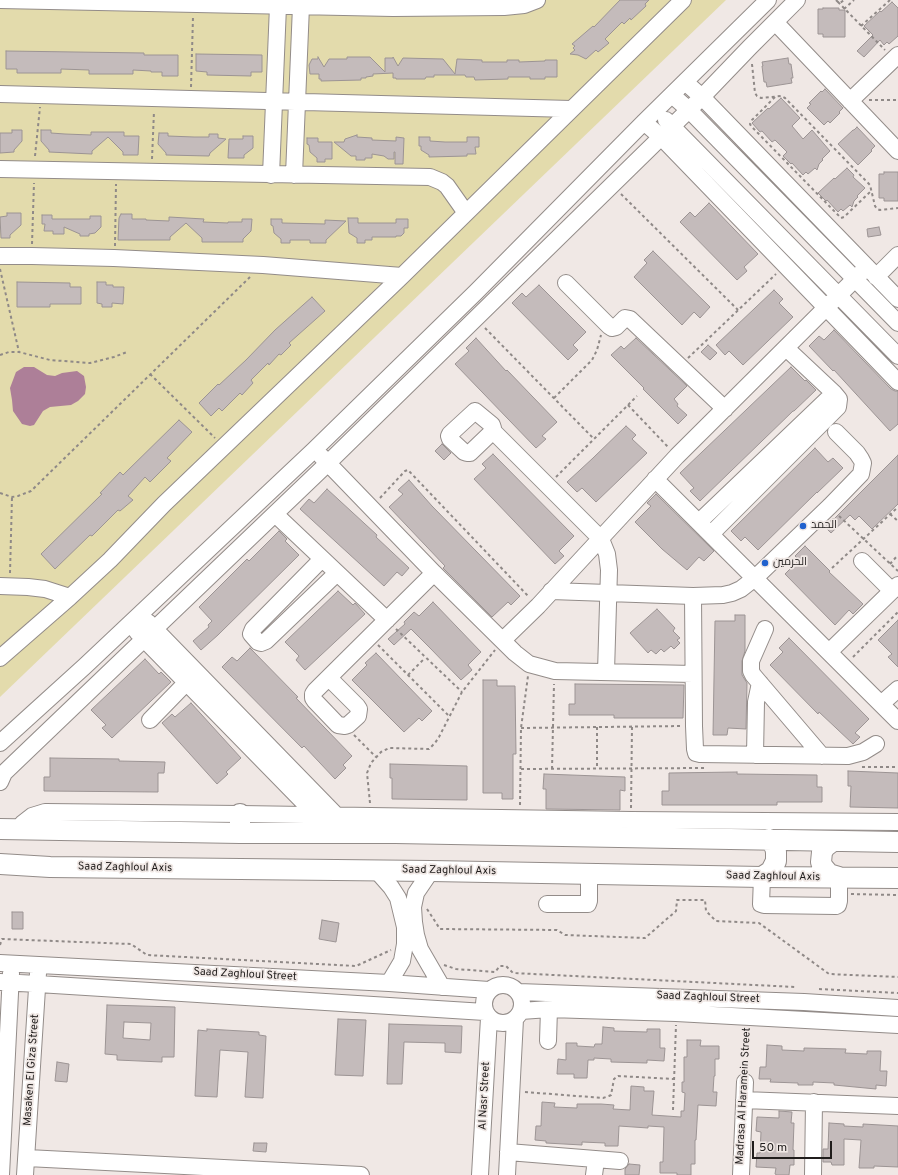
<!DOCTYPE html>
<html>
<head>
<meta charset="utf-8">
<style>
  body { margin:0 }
  #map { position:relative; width:898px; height:1175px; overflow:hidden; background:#f0e8e5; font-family:Overpass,sans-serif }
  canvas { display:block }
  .scale { position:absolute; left:752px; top:1141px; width:80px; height:18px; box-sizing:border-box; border:2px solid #201d1c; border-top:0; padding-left:5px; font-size:12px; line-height:14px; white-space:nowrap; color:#201d1c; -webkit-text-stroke:3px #f0e8e5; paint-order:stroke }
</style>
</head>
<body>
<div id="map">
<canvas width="898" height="1175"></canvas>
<div class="scale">50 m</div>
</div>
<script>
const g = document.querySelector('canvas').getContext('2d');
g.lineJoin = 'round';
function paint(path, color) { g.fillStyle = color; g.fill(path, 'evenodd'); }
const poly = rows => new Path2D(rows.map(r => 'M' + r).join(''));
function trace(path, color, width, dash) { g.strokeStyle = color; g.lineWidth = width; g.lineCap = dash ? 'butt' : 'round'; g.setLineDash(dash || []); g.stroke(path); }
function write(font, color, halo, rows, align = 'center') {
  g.font = font + ' Overpass,Cairo,sans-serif'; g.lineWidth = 3.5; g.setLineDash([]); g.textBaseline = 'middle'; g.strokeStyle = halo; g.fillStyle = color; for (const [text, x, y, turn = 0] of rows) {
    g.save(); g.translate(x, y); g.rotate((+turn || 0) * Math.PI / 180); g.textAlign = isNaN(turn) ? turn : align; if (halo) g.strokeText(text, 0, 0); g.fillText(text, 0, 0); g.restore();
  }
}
const green = poly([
  [0,0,726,0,0,697]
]);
const water = poly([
  [24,367,34,367,47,375,55,376,62,373,77,371,84,376,86,387,85,394,78,401,71,405,50,407,43,411,34,425,30,426,22,424,13,411,12,400,10,388,16,372]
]);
const building = poly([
  [620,0,649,0,645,4,646,6,631,20,630,18,624,24,622,22,605,39,609,43,598,52,596,50,586,59,578,55,570,54,575,50,573,48,575,46,572,44,593,26,594,27,620,0],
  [892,2,898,8,898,36,889,44,887,42,884,45,880,40,864,57,857,51,873,35,864,26,880,11,881,12,892,2],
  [823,8,839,8,839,10,845,10,845,37,823,37,823,34,818,34,818,9,823,9,823,8],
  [6,51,144,53,144,55,178,55,178,76,162,76,162,72,151,72,151,71,133,70,133,74,89,74,89,70,61,69,61,73,17,73,17,69,6,69,6,51],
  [196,54,262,55,262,72,251,72,251,76,207,75,207,72,196,71,196,54],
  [318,57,324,67,329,59,347,59,347,57,370,57,385,72,385,58,393,58,393,57,398,66,403,58,443,59,455,74,457,59,482,60,482,62,507,62,507,60,519,60,519,62,545,61,545,60,557,60,557,77,545,77,545,79,530,79,530,77,508,77,508,79,475,80,474,77,466,77,465,75,434,75,434,77,426,77,425,79,396,79,396,78,393,78,393,73,373,74,373,76,366,77,366,78,361,78,361,80,321,81,321,79,319,79,319,74,310,74,309,65,312,59,318,59,318,57],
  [788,58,789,64,791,64,793,78,791,78,792,83,767,87,766,82,764,82,762,66,763,66,762,62,788,58],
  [825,89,843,108,839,112,840,113,830,123,828,121,824,125,807,108,811,104,809,103,821,91,822,92,825,89],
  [781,98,800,118,792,126,803,139,812,130,830,151,822,159,823,160,819,164,817,170,815,168,808,174,806,172,803,175,792,163,791,164,783,156,787,152,775,140,772,142,762,131,760,132,752,123,768,108,769,109,781,98],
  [857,127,875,146,871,150,872,151,858,165,838,144,853,130,854,130,857,127],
  [12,130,22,130,22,141,14,150,14,152,0,153,0,133,12,133,12,130],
  [41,130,51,130,51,133,65,134,91,135,91,132,124,132,124,136,139,136,138,155,123,155,123,152,108,137,92,151,92,154,49,152,49,150,41,141,41,130],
  [159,133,168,133,168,136,194,137,209,137,209,134,218,134,218,138,226,139,210,153,209,156,166,155,166,153,158,144,159,133],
  [357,135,357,137,372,138,372,140,396,141,396,137,404,138,403,164,395,164,395,152,394,152,394,159,388,159,384,156,372,154,372,158,365,158,365,160,356,160,356,156,351,156,334,142,344,142,345,139,357,135],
  [243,136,253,136,253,148,244,155,244,158,228,158,229,139,243,139,243,136],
  [419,137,430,137,430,141,445,142,467,142,467,137,479,137,479,147,475,147,476,154,467,154,467,156,429,157,429,155,421,150,421,146,419,146,419,137],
  [307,138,318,138,318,142,332,142,332,159,325,159,325,162,317,162,317,158,310,152,309,145,307,144,307,138],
  [847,168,854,175,853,177,865,188,857,196,858,197,854,201,852,207,850,205,843,211,841,209,838,212,827,200,826,201,818,193,834,178,835,179,847,168],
  [884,172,898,172,898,201,884,201,884,198,879,198,879,174,884,174,884,172],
  [709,203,758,254,744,267,747,271,737,280,680,222,690,212,695,217,709,203],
  [7,213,21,213,21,225,10,235,10,238,1,238,0,217,7,216,7,213],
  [121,214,132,214,132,219,146,219,146,220,169,221,169,217,204,219,203,222,228,223,228,222,242,222,242,219,252,219,251,231,243,239,243,242,202,242,202,238,186,223,170,237,170,240,118,240,119,218,121,214],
  [42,215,52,215,52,219,90,219,90,216,101,216,101,227,95,233,89,234,89,236,80,236,80,234,64,227,64,234,53,234,53,231,44,231,45,224,42,224,42,215],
  [348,218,358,218,358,223,396,223,396,219,408,219,408,228,404,228,404,233,401,236,396,236,396,237,372,237,372,240,365,240,365,243,357,243,357,238,349,233,348,218],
  [271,219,282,219,282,223,325,224,325,220,346,221,326,240,326,243,310,243,310,240,290,240,290,243,281,243,281,239,274,233,273,226,271,225,271,219],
  [879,227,881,235,868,237,867,229,879,227],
  [653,251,710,307,700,318,694,312,682,325,634,277,647,263,644,260,653,251],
  [17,282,70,283,70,287,81,287,81,304,50,304,50,307,17,307,17,282],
  [97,282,106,282,106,285,113,285,113,287,124,287,123,304,112,303,112,307,102,307,102,304,97,303,97,282],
  [539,285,586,332,573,345,578,350,568,360,512,303,522,293,526,297,539,285],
  [774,290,783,299,779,303,793,317,743,365,729,351,725,355,716,345,774,290],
  [312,297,325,311,289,343,291,345,281,355,279,354,269,365,268,363,251,380,253,383,242,395,240,393,222,411,219,408,211,416,199,403,218,384,219,385,246,360,275,330,312,297],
  [834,330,891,389,895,391,898,391,898,424,890,431,834,370,833,371,809,346,819,336,824,340,834,330],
  [476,338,506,371,507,370,557,422,542,436,546,439,536,448,455,364,469,351,466,348,476,338],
  [636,338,687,386,674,399,678,404,677,406,687,415,678,424,643,389,644,388,611,355,621,346,624,349,636,338],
  [708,345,717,353,710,360,701,352,708,345],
  [791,367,805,381,806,380,816,390,794,411,793,411,700,501,690,491,694,488,680,473,791,367],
  [179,420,192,432,167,458,171,461,150,482,145,477,128,496,133,500,120,511,118,510,92,536,90,535,55,569,41,554,102,494,100,493,120,472,123,475,179,420],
  [626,426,636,435,632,439,647,453,596,502,582,488,577,492,567,482,593,458,626,426],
  [442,444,451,453,444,460,435,451,442,444],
  [815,448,828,462,833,458,843,468,817,493,817,492,758,550,745,537,741,541,731,531,815,448],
  [493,454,574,536,559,551,564,556,555,564,474,479,486,468,482,464,493,454],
  [898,455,898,504,872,529,859,516,855,520,850,515,831,533,825,527,833,518,834,519,898,455],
  [409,480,432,506,520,596,511,605,508,602,492,617,443,568,445,566,389,507,403,494,398,490,409,480],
  [327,489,377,535,376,537,409,568,402,576,397,572,384,586,300,509,309,499,314,503,327,489],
  [656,494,714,551,704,561,699,557,687,570,662,549,635,522,651,506,647,503,656,494],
  [279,531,287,539,285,541,299,555,218,635,201,650,193,641,209,627,208,625,212,621,199,607,247,559,249,561,279,531],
  [805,546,830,571,829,572,863,604,853,614,849,610,835,625,785,574,799,560,795,556,805,546],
  [338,591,353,605,355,603,365,614,305,670,296,660,299,656,285,642,338,591],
  [433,602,481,652,468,665,472,670,461,680,430,648,411,629,394,645,388,639,405,624,404,622,414,612,419,616,433,602],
  [657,609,675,628,673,631,680,638,677,640,680,643,674,649,671,646,664,652,661,649,656,654,651,650,648,653,630,633,657,609],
  [735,615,745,615,745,651,742,661,742,675,747,683,746,729,728,728,727,735,713,735,715,621,735,621,735,615],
  [898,620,898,667,888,657,892,654,878,640,898,620],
  [789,638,869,719,855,733,860,737,853,744,819,712,818,714,770,665,783,652,779,648,789,638],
  [250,648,298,697,296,698,352,756,343,765,346,768,335,779,304,746,302,748,222,667,232,657,237,661,250,648],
  [376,653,432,711,422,721,419,718,404,732,352,680,367,665,365,663,376,653],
  [145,659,159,674,161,672,171,682,112,738,102,728,106,725,91,710,145,659],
  [483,680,497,680,497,686,515,686,516,754,513,754,513,799,502,799,502,793,483,793,483,680],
  [575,684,684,685,683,718,614,718,614,715,569,715,569,704,575,704,575,684],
  [191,703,241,758,226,772,228,774,217,784,162,723,172,714,175,717,191,703],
  [50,758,119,759,119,761,165,762,164,773,158,773,158,792,44,791,44,777,50,777,50,758],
  [390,764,467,766,467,800,392,799,392,778,390,778,390,764],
  [848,771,898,773,898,808,850,807,851,786,848,786,848,771],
  [737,772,737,774,817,775,817,787,822,787,822,802,777,802,777,805,662,805,662,791,669,791,669,773,737,772],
  [544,774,625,777,625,791,620,790,620,810,546,809,546,789,543,789,544,774],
  [12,912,23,912,23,929,12,929,12,912],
  [322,920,339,923,336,942,319,939,322,920],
  [107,1005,175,1007,174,1057,162,1057,162,1062,117,1060,117,1055,105,1054,107,1005],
  [124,1022,151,1023,150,1040,123,1038,124,1022],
  [338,1019,366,1020,363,1076,335,1075,338,1019],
  [389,1024,462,1026,461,1053,445,1052,445,1043,404,1042,402,1084,387,1084,389,1024],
  [603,1027,614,1028,614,1031,647,1032,647,1029,660,1029,660,1048,665,1048,664,1061,647,1060,647,1063,611,1062,611,1059,594,1058,594,1060,588,1060,587,1078,574,1078,574,1074,557,1074,558,1059,566,1060,566,1043,577,1043,577,1046,594,1047,595,1044,602,1044,603,1027],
  [207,1029,259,1032,259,1035,266,1036,263,1098,245,1097,248,1052,220,1050,217,1097,195,1096,198,1030,207,1031,207,1029],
  [687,1040,701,1040,700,1046,719,1046,719,1059,715,1059,715,1076,714,1076,713,1092,717,1092,716,1106,698,1105,696,1140,695,1140,695,1164,691,1164,691,1175,677,1175,677,1173,660,1173,660,1162,663,1162,664,1127,648,1126,648,1128,619,1126,618,1146,605,1146,605,1143,582,1142,582,1145,546,1143,546,1141,535,1140,536,1126,541,1126,542,1102,555,1103,554,1107,577,1108,577,1104,601,1104,614,1105,613,1109,630,1110,631,1086,644,1087,644,1091,654,1091,652,1115,681,1117,681,1111,684,1111,685,1093,682,1092,682,1082,684,1082,684,1057,687,1057,687,1040],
  [767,1045,782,1046,782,1050,804,1051,804,1048,846,1049,845,1053,867,1054,867,1051,881,1051,880,1071,887,1071,886,1086,876,1085,876,1089,834,1085,834,1083,813,1082,813,1085,798,1085,798,1083,770,1082,771,1079,759,1079,760,1067,766,1067,767,1045],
  [57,1062,69,1064,67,1082,55,1081,57,1062],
  [779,1111,792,1112,791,1123,794,1123,793,1150,794,1150,794,1165,790,1165,789,1175,777,1175,775,1174,776,1168,756,1167,757,1153,760,1153,761,1132,756,1131,757,1117,779,1118,779,1111],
  [829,1123,844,1124,844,1126,863,1127,863,1124,898,1126,898,1167,874,1166,874,1168,859,1168,861,1140,844,1139,844,1165,832,1165,831,1162,823,1162,823,1149,828,1149,829,1123],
  [254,1143,267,1143,266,1152,253,1151,254,1143],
  [629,1164,640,1165,639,1175,625,1175,625,1169,629,1164]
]);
const path = poly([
  [836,0,838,2,840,3,844,0],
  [838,2,885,50],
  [844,9,854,0],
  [861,26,890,0],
  [752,64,755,93,757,96,761,98,781,96,785,98,870,185,875,206,877,209,880,210,898,208],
  [191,87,193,17],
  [775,97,752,120,750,124,751,126,839,216,841,218,844,217,871,191],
  [869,100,898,100],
  [35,156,40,107],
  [152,159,154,111],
  [621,194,738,310],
  [32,244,34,183],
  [115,246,116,184],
  [0,269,19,352],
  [485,328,594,439],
  [0,355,9,352,19,352,50,360,90,363,114,357,127,352],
  [688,358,776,274],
  [150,374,215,438],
  [554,398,592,360,597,350,601,335],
  [628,405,668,447],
  [556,477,637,396],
  [0,493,12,497,18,496,31,491,250,277],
  [380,498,405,471,408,470,529,597],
  [890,514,898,521],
  [839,516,898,571],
  [890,564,898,555],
  [832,568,898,507],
  [10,573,12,497],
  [396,629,462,692],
  [378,645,449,716],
  [853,657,898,612],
  [408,675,425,658],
  [597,727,597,769],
  [521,728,682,726],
  [354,735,376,757],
  [862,767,898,767],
  [521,769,705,768],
  [552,769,554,684],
  [370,803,367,773,371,763,381,752,389,748,429,749,435,743,439,737,462,692,495,650],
  [520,805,521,728,528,676],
  [631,808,632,727],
  [851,894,898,895],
  [427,909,440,929,557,930,565,935,645,938,676,911,677,900,705,900,706,911,716,921,759,923,829,974,898,977],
  [0,945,2,939,131,944,147,955,356,966,391,950],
  [444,965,456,969,495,972,500,966,506,966,513,973,795,987],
  [819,989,898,993],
  [746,1069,747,1030],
  [525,1092,603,1098,609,1096,611,1095,614,1079,618,1076,674,1079],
  [673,1110,676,1025]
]);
const minor = poly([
  [0,0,393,8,504,7,524,5,537,0],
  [775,22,898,151],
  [685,82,702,97,898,299],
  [0,94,571,109],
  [672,95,689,110,898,323],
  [850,101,898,55],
  [666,120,898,356],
  [644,122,661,137,898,382],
  [0,169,430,177,442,182,447,186,466,213],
  [271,175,278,6],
  [294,175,301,6],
  [0,256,32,256,114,258,263,265,402,276],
  [876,277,898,255],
  [566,283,609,326,612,328,616,327,625,318,630,319,725,409],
  [475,411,492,425,493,428,493,431,470,453,467,453,464,452,450,439,449,436,450,434,475,411],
  [493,431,601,539,607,554,609,570,606,672],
  [321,456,434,573,515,653,529,664,555,671,693,674],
  [655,479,898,721],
  [275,514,387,620],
  [699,522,834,393],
  [711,534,838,407,839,399,834,393,786,348],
  [322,559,253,629,251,634,258,642,261,643,266,641,337,573],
  [862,561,892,591],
  [0,586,28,587,45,589,70,597],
  [551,591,693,596,723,595,732,593,741,589,755,578,830,506,861,474,863,463,861,459,857,453,836,432],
  [693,596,694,726,695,749,696,753,700,754,848,756,863,752,876,744],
  [148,622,337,816],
  [765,629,751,661,751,671,753,675,822,756],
  [137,632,316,815],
  [503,640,538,606,677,456,867,267],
  [829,652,898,585],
  [0,658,70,597,110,560,164,504,402,276,683,0],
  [329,678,357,706,359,709,358,716,348,725,345,726,338,725,315,701,313,698,313,694,315,691,434,573],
  [881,704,898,689],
  [150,720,186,683],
  [0,743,85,666,314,450,476,292,644,122,768,0],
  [755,755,756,702,760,683],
  [0,782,4,773,328,463,702,97,750,47,797,0],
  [18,830,23,823,32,816,45,812,240,814,631,820,898,822],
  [376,870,391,887,398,898,405,927,405,944,402,961,389,983],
  [431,871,416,893,413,907,414,922,416,935,420,949,442,987],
  [762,877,761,904,764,905,836,906,838,905,839,901,839,877],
  [547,904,588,904,589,901,589,874],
  [0,963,389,983,489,990],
  [0,982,38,984,485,1012],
  '484 1004a19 19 0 1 1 38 0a19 19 0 1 1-38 0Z',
  [518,992,804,1002,898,1008],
  [521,1011,549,1009,676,1013,898,1025],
  [548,1041,549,1009],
  [744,1100,898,1106],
  [508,1152,620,1161],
  [27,1158,361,1175],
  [1,1175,11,973],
  [25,1175,38,973],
  [480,1175,489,1018],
  [507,1175,515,1019],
  [594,1175,596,1160],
  [741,1175,745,1082],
  [813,1175,814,1102]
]);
const major = poly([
  [0,829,240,833,395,833,898,842],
  [240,833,240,814],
  [833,841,825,847,822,852,821,862,823,867,829,874,839,877],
  [0,864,50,867,431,871,762,877,898,878],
  [762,877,771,871,776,861,776,852,775,847,769,839]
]);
const markers = [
  [803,526,4,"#2162ce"],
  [765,563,4,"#2162ce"]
];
const poiNames = [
  ["الحمد",811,526],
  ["الحرمين",773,563]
];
const streetNames = [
  ["Saad Zaghloul Axis",125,868,1],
  ["Saad Zaghloul Axis",449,871,1],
  ["Saad Zaghloul Axis",773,877,1],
  ["Saad Zaghloul Street",245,975,3],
  ["Saad Zaghloul Street",708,998,2],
  ["Masaken El Giza Street",32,1070,-86],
  ["Al Nasr Street",485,1096,-87],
  ["Madrasa Al Haramein Street",744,1096,-87]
];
paint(green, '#e3dbac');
paint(water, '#ad7f98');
paint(building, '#c4bbbb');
trace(building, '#9c9494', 1);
trace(minor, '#938c89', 18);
trace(major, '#938c89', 22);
trace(path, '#8f8987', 2, [3, 3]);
trace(minor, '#fff', 16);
trace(major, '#fff', 20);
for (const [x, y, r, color] of markers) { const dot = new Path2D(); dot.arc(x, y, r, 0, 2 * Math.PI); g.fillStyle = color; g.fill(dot); trace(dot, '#f0e8e5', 1.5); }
write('11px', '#201d1c', '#f0e8e5', poiNames, 'left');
write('11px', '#201d1c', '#f0e8e5', streetNames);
</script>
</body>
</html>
